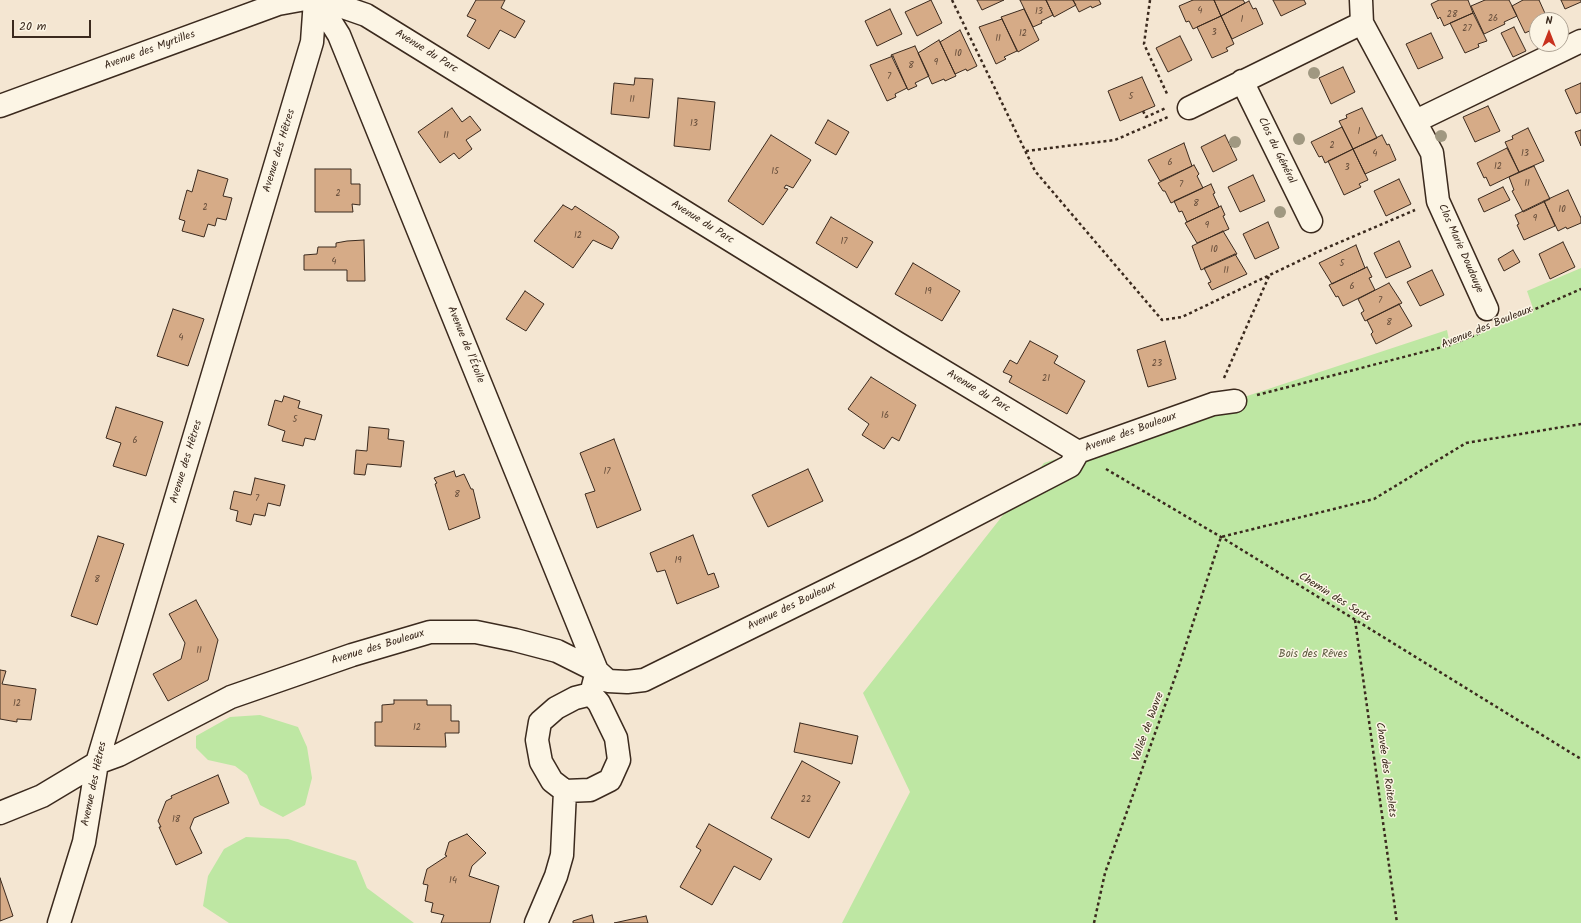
<!DOCTYPE html>
<html>
<head>
<meta charset="utf-8">
<style>
  body { margin:0 }
  #map { position:relative; width:1581px; height:923px; overflow:hidden; background:#f4e6d2; font-family:Kalam,sans-serif }
  canvas { display:block }
  .north { position:absolute; left:1529px; top:12px; width:40px; height:40px; box-sizing:border-box; background:#fcf5e5; border:1px solid #afa495; border-radius:50%; rotate:0deg; font-size:11px; font-weight:700; line-height:16px; text-align:center; color:#3b2a1e }
  .north::after { content:''; display:block; margin:auto; width:14px; height:18px; background:#c8321e; clip-path:polygon(50% 0,100% 100%,50% 72%,0 100%) }
  .scale { position:absolute; left:12px; top:20px; width:79px; height:18px; box-sizing:border-box; border:2px solid #3b2a1e; border-top:0; padding-left:5px; font-size:12px; line-height:14px; white-space:nowrap; color:#3b2a1e; -webkit-text-stroke:3px #fcf5e5; paint-order:stroke }
</style>
</head>
<body>
<div id="map">
<canvas width="1581" height="923"></canvas>
<div class="north">N</div>
<div class="scale">20 m</div>
</div>
<script>
const g = document.querySelector('canvas').getContext('2d');
g.lineJoin = 'round';
function paint(path, color) { g.fillStyle = color; g.fill(path, 'evenodd'); }
const poly = rows => new Path2D(rows.map(r => 'M' + r).join(''));
function trace(path, color, width, dash) { g.strokeStyle = color; g.lineWidth = width; g.lineCap = dash ? 'butt' : 'round'; g.setLineDash(dash || []); g.stroke(path); }
function write(font, color, halo, rows, align = 'center') {
  g.font = font + ' Kalam,sans-serif'; g.lineWidth = 3; g.setLineDash([]); g.textBaseline = 'middle'; g.strokeStyle = halo; g.fillStyle = color; for (const [text, x, y, turn = 0] of rows) {
    g.save(); g.translate(x, y); g.rotate((+turn || 0) * Math.PI / 180); g.textAlign = isNaN(turn) ? turn : align; if (halo) g.strokeText(text, 0, 0); g.fillText(text, 0, 0); g.restore();
  }
}
const green = poly([
  [1581,268,1581,923,842,923,910,792,863,693,1044,463,1447,330,1450,345,1534,311,1527,291],
  [260,715,298,727,307,747,312,778,305,805,283,817,260,805,247,775,235,766,208,760,196,748,196,736,230,717],
  [246,837,288,839,356,861,367,888,414,923,229,923,203,906,208,876,224,849]
]);
const building = poly([
  [476,0,505,0,501,8,525,21,515,38,500,30,489,49,467,36,476,20,467,16,476,0],
  [931,0,942,23,917,36,905,12,931,0],
  [977,0,1004,0,982,10,977,0],
  [1020,0,1046,0,1053,15,1041,21,1042,23,1033,27,1020,0],
  [1046,0,1073,0,1076,5,1054,17,1046,0],
  [1073,0,1099,0,1101,4,1092,8,1091,6,1079,12,1073,0],
  [1193,0,1214,0,1221,16,1193,29,1189,21,1186,22,1179,6,1193,0],
  [1214,0,1243,0,1245,3,1221,16,1214,0],
  [1273,0,1304,0,1306,4,1281,16,1273,0],
  [1439,0,1468,0,1473,13,1444,26,1440,17,1438,19,1431,4,1439,0],
  [1485,0,1509,0,1517,16,1504,22,1505,24,1484,34,1471,6,1485,0],
  [1523,0,1539,0,1548,20,1537,20,1537,30,1535,31,1534,29,1525,33,1512,6,1523,0],
  [1561,0,1581,0,1581,2,1565,9,1561,0],
  [1249,1,1253,9,1256,8,1263,24,1232,39,1221,16,1249,1],
  [890,9,902,34,877,46,865,21,890,9],
  [1024,9,1039,40,1018,52,1001,17,1024,9],
  [1473,13,1487,41,1478,44,1479,47,1465,53,1450,23,1473,13],
  [1221,16,1234,44,1226,48,1228,51,1212,58,1197,27,1221,16],
  [1002,19,1017,51,1004,57,1006,59,996,64,979,27,1002,19],
  [1514,27,1526,51,1513,57,1501,33,1514,27],
  [960,30,977,66,967,71,966,69,955,74,940,42,960,30],
  [1431,33,1443,58,1418,69,1406,44,1431,33],
  [1180,36,1192,60,1168,72,1156,48,1180,36],
  [939,40,956,76,945,81,944,79,932,84,918,53,939,40],
  [915,46,929,76,915,83,917,86,908,90,891,55,915,46],
  [893,56,907,88,895,94,896,97,887,101,870,65,893,56],
  [1343,67,1355,92,1331,104,1319,78,1343,67],
  [1142,77,1155,106,1120,121,1108,91,1142,77],
  [635,78,653,79,649,118,611,114,614,83,634,85,635,78],
  [1581,83,1581,112,1576,114,1565,90,1581,83],
  [678,98,715,102,710,150,674,146,678,98],
  [1488,106,1500,131,1475,142,1463,117,1488,106],
  [452,108,462,122,470,116,481,130,466,140,472,149,459,159,454,153,440,163,418,132,452,108],
  [1362,108,1377,138,1353,149,1339,121,1347,118,1346,115,1362,108],
  [828,120,849,132,836,155,815,143,828,120],
  [1342,127,1353,149,1325,163,1322,156,1319,157,1311,142,1342,127],
  [1528,128,1544,161,1519,172,1505,142,1513,139,1512,136,1528,128],
  [1581,130,1581,146,1575,132,1581,130],
  [771,135,811,160,793,188,786,185,784,188,788,189,763,225,728,201,771,135],
  [1225,135,1237,160,1213,172,1201,147,1225,135],
  [1382,135,1387,145,1389,144,1396,160,1365,174,1353,149,1382,135],
  [1184,143,1192,166,1160,181,1148,160,1184,143],
  [1507,148,1519,172,1490,186,1486,177,1484,178,1477,163,1507,148],
  [1353,149,1368,180,1359,184,1361,187,1344,195,1328,161,1353,149],
  [1194,165,1199,174,1197,176,1203,188,1171,203,1165,191,1163,191,1158,183,1194,165],
  [1534,166,1550,199,1523,212,1512,191,1514,190,1509,177,1534,166],
  [315,169,351,169,351,184,360,184,360,205,352,204,353,212,315,212,315,169],
  [198,170,228,179,223,196,232,198,226,220,217,218,215,226,208,224,204,237,182,231,185,221,179,219,187,190,192,192,198,170],
  [1253,175,1265,201,1240,212,1228,187,1253,175],
  [1399,179,1411,204,1386,216,1374,191,1399,179],
  [1211,184,1215,193,1213,194,1219,207,1187,222,1182,211,1179,212,1174,201,1211,184],
  [1503,187,1510,200,1484,212,1478,199,1503,187],
  [1568,190,1581,218,1581,223,1567,229,1566,227,1558,231,1544,201,1568,190],
  [1544,201,1555,226,1524,240,1517,225,1519,224,1515,215,1544,201],
  [563,205,572,210,575,206,615,232,619,237,612,249,593,240,573,268,534,241,563,205],
  [1221,206,1225,215,1223,216,1229,229,1197,243,1185,223,1221,206],
  [831,217,873,242,857,268,816,243,831,217],
  [1268,222,1279,248,1255,259,1243,234,1268,222],
  [1223,231,1237,254,1201,270,1192,246,1223,231],
  [364,240,365,281,347,281,347,270,304,270,304,255,317,254,318,247,336,247,336,243,347,241,364,240],
  [1399,241,1411,267,1386,278,1374,253,1399,241],
  [1563,242,1575,267,1550,279,1539,254,1563,242],
  [1356,245,1365,268,1332,284,1319,263,1356,245],
  [1513,250,1520,262,1504,271,1498,259,1513,250],
  [1235,254,1247,274,1212,290,1208,283,1211,282,1204,268,1235,254],
  [913,263,960,291,942,321,895,294,913,263],
  [1367,267,1372,277,1369,278,1375,290,1343,306,1338,296,1336,297,1329,285,1367,267],
  [1432,270,1444,295,1420,306,1407,282,1432,270],
  [1389,283,1402,303,1365,321,1361,313,1364,311,1358,299,1389,283],
  [525,291,544,304,526,331,506,319,525,291],
  [1399,304,1412,326,1376,344,1371,334,1373,332,1367,320,1399,304],
  [173,309,204,319,188,366,157,356,173,309],
  [1030,341,1058,356,1054,363,1085,381,1067,414,1009,382,1012,376,1003,372,1010,360,1017,364,1030,341],
  [1165,341,1176,379,1148,387,1137,350,1165,341],
  [871,377,916,405,899,441,892,437,884,449,862,435,869,424,848,409,871,377],
  [284,396,300,401,298,408,322,415,315,440,305,438,303,446,282,441,285,431,268,425,275,400,282,402,284,396],
  [116,407,163,422,146,476,113,466,121,443,106,438,116,407],
  [369,427,389,429,388,439,404,441,401,467,367,464,365,475,354,474,356,450,367,451,369,427],
  [614,439,641,510,597,528,585,494,595,491,580,453,614,439],
  [808,469,823,501,768,527,752,495,808,469],
  [454,471,456,477,464,474,471,489,473,489,480,518,449,530,435,484,437,483,434,478,454,471],
  [255,478,285,485,280,506,268,503,265,516,254,514,251,525,236,521,238,511,230,509,234,491,251,495,255,478],
  [693,535,708,575,714,573,719,587,677,604,665,570,657,572,650,553,693,535],
  [98,536,124,544,97,625,71,616,98,536],
  [196,600,218,640,208,680,168,701,153,674,181,659,185,643,169,614,196,600],
  [0,670,6,671,2,684,36,689,31,720,17,719,17,722,0,719,0,670],
  [394,700,427,700,427,705,451,705,451,721,459,721,459,733,445,733,446,747,375,746,375,722,382,722,382,705,394,704,394,700],
  [800,723,858,736,852,764,794,752,800,723],
  [802,761,840,782,809,838,771,818,802,761],
  [218,775,229,803,194,818,190,828,202,853,176,865,159,827,161,827,158,821,166,801,172,798,171,796,218,775],
  [709,824,772,859,760,880,734,866,712,905,680,887,701,850,696,847,709,824],
  [467,834,486,853,472,866,469,876,499,886,490,923,441,923,444,915,431,912,433,903,425,901,428,885,423,884,427,869,447,856,445,855,449,842,467,834],
  [0,878,13,916,0,921,0,878],
  [592,915,594,923,573,923,573,921,592,915],
  [646,916,648,923,614,923,646,916]
]);
const path = poly([
  [952,0,1035,171,1162,320,1182,317,1324,249,1415,210],
  [1150,0,1144,44,1168,96],
  [1143,111,1146,117,1166,108],
  [1026,151,1115,140,1168,117],
  [1508,321,1581,289],
  [1224,378,1269,276],
  [1257,395,1450,345,1480,333],
  [1106,469,1221,537,1581,759],
  [1355,620,1397,923],
  [1094,923,1105,873,1178,669,1221,537,1374,499,1466,443,1581,424]
]);
const minor = poly([
  [317,0,339,35,597,671,591,694],
  [323,0,366,15,897,343,1078,452],
  [1361,0,1362,23,1432,153,1438,201,1487,309],
  [1242,81,1311,221],
  [0,106,278,4,300,0],
  [1189,108,1362,23],
  [1416,121,1581,41],
  [591,694,599,703,616,738,619,760,610,780,590,790,565,791,552,781,541,762,537,740,540,722,556,708,575,698,591,694],
  [0,813,42,796,97,763,119,755,231,697,352,655,430,632,476,632,515,640,557,651,597,671,608,681,627,682,644,680,916,546,1070,466,1078,452,1213,404,1235,401],
  [59,923,84,842,97,763,312,42,315,0],
  [536,923,556,876,562,855,565,791]
]);
const trees = [
  [1314,73],
  [1441,136],
  [1299,139],
  [1235,142],
  [1280,212]
];
const numberNames = [
  ["4",1200,11],
  ["13",1039,12],
  ["28",1452,15],
  ["26",1493,19],
  ["1",1242,20],
  ["27",1467,29],
  ["3",1214,33],
  ["12",1023,34],
  ["11",998,39],
  ["10",958,54],
  ["9",936,63],
  ["8",911,66],
  ["7",889,77],
  ["5",1131,97],
  ["11",632,100],
  ["13",694,124],
  ["1",1359,132],
  ["11",446,136],
  ["2",1332,146],
  ["4",1375,154],
  ["13",1525,154],
  ["6",1170,163],
  ["12",1498,167],
  ["3",1347,168],
  ["15",775,172],
  ["11",1527,184],
  ["7",1181,185],
  ["2",338,194],
  ["8",1196,204],
  ["2",205,208],
  ["10",1562,210],
  ["9",1535,219],
  ["9",1207,226],
  ["12",578,236],
  ["17",844,242],
  ["10",1214,250],
  ["4",334,262],
  ["5",1342,264],
  ["11",1226,271],
  ["6",1352,287],
  ["19",928,292],
  ["7",1380,301],
  ["8",1389,323],
  ["4",181,338],
  ["23",1157,364],
  ["21",1046,379],
  ["16",885,416],
  ["5",295,420],
  ["6",135,441],
  ["17",607,472],
  ["8",457,495],
  ["7",257,499],
  ["19",678,561],
  ["8",97,580],
  ["11",199,651],
  ["12",17,704],
  ["12",417,728],
  ["22",806,800],
  ["18",176,820],
  ["14",453,881]
];
const streetNames = [
  ["Avenue des Myrtilles",150,51,-20],
  ["Avenue du Parc",426,52,32],
  ["Avenue des Hêtres",280,151,-73],
  ["Clos du Général",1276,151,64],
  ["Avenue du Parc",702,223,32],
  ["Clos Marie Doudouye",1460,249,66],
  ["Avenue des Bouleaux",1487,328,-22],
  ["Avenue de l'Étoile",465,345,68],
  ["Avenue du Parc",978,392,31],
  ["Avenue des Bouleaux",1131,433,-20],
  ["Avenue des Hêtres",187,462,-73],
  ["Chemin des Sarts",1334,598,32],
  ["Avenue des Bouleaux",792,607,-26],
  ["Avenue des Bouleaux",378,648,-17],
  ["Vallée de Wavre",1149,727,-70],
  ["Chavée des Roitelets",1385,770,82],
  ["Avenue des Hêtres",95,784,-78]
];
const parkNames = [
  ["Bois des Rêves",1313,655]
];
paint(green, '#bee7a3');
paint(building, '#d6ab87');
trace(building, '#3b2a1e', 1);
trace(minor, '#3b2a1e', 25);
trace(path, '#3b2a1e', 2.5, [3, 3]);
trace(minor, '#fcf5e5', 22);
g.fillStyle = '#a09881';
for (const [x, y] of trees) { g.beginPath(); g.arc(x, y, 6, 0, 2 * Math.PI); g.fill(); }
write('9px', '#624a38', null, numberNames);
write('11px', '#3b2a1e', '#fcf5e5', streetNames);
write('11px', '#5c593f', '#fcf5e5', parkNames);
</script>
</body>
</html>
